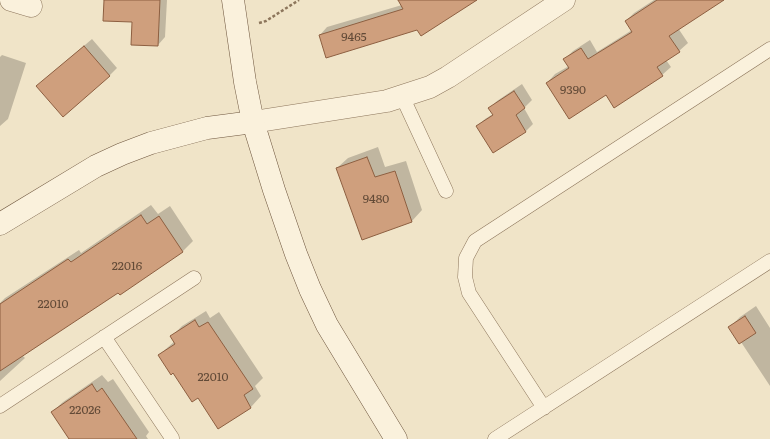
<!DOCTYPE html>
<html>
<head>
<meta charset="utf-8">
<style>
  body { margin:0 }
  canvas { display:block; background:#f0e4c8 }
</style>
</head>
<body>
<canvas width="770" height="439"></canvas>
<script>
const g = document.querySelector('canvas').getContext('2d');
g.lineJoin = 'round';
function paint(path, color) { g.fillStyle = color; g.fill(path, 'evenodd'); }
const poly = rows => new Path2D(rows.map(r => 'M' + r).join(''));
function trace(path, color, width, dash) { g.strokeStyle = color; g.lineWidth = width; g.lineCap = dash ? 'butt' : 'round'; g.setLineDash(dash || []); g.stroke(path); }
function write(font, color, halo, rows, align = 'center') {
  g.font = font + ' Literata,serif'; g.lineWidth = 3; g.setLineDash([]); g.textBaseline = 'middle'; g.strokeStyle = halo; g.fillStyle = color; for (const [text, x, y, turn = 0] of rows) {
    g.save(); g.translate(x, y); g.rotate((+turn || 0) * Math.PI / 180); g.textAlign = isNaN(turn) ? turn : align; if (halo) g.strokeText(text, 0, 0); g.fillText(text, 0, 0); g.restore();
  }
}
const shadow = poly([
  [105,0,167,0,165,37,158,45,133,21],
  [399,0,472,0,417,29,320,35,327,27,402,5],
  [654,0,656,0,658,4,664,0,721,0,678,28,688,43,679,51,666,60,671,67,662,75,606,93,547,83,555,74,569,66,565,59,573,51,590,40,597,52,632,30,626,21,634,13],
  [92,39,117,68,109,76,45,79],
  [2,55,26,63,8,119,0,126,0,57],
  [522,84,532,100,524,108,533,124,526,131,494,152,477,126,485,119,493,114,490,108,497,101],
  [378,147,385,167,406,161,422,210,412,221,362,238,337,168,348,158],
  [151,205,158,214,170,206,193,241,183,251,120,294,119,291,22,355,25,358,0,381,0,303,5,298,79,250,81,253],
  [756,306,770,328,770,386,741,342,730,327,740,317],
  [206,311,210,318,219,312,263,378,255,386,261,396,251,407,219,428,199,397,159,355,175,341,171,337,182,326],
  [102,375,108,382,113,379,149,432,146,436,148,439,69,439,52,412,63,402]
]);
const building = poly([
  [104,0,160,0,158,46,131,45,132,22,103,21,104,0],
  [398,0,477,0,421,36,417,30,326,58,319,35,403,9,398,0],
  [657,0,724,0,669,36,680,52,657,67,663,76,614,108,606,95,569,119,546,83,569,68,563,59,581,48,588,59,632,32,625,21,657,0],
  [84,46,110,76,63,117,36,86,84,46],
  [514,91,525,108,516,115,526,132,493,153,476,126,493,115,488,108,514,91],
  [367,157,375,177,395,171,412,222,362,240,336,168,367,157],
  [141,215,147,224,159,216,183,252,120,295,118,293,0,371,0,304,68,259,71,262,141,215],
  [745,316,756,333,739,344,728,327,745,316],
  [195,320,199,327,208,322,253,389,244,395,251,408,218,429,198,398,192,402,173,373,171,375,158,355,175,344,170,336,195,320],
  [92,384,97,392,102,388,137,439,69,439,51,412,92,384]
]);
const path = poly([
  [259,23,266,21,299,0]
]);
const lane = poly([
  [402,96,446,191],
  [104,337,172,438],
  [0,406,194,278],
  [544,408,469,293,465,277,466,258,475,241,770,49],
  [495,439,770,261]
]);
const street = poly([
  [11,0,31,6],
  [253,122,387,101,430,87,448,77,564,0]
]);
const secondary = poly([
  [233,0,245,82,253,122,274,190,296,254,310,289,327,325,396,439],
  [0,224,96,166,122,154,151,143,207,128,253,122]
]);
const numberNames = [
  ["9465",354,37],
  ["9390",573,90],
  ["9480",376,199],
  ["22016",127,266],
  ["22010",53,304],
  ["22010",213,377],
  ["22026",85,410]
];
paint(shadow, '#0003');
paint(building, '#cf9f7d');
trace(building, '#8d5f41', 1);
trace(lane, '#8d765c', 15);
trace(street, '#8d765c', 23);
trace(secondary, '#6f573f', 23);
trace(path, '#8d765c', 2.5, [3, 2]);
trace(lane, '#faf1dc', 14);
trace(street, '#faf1dc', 22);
trace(secondary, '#faf1dc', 22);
write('12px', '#624a37', null, numberNames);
</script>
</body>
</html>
